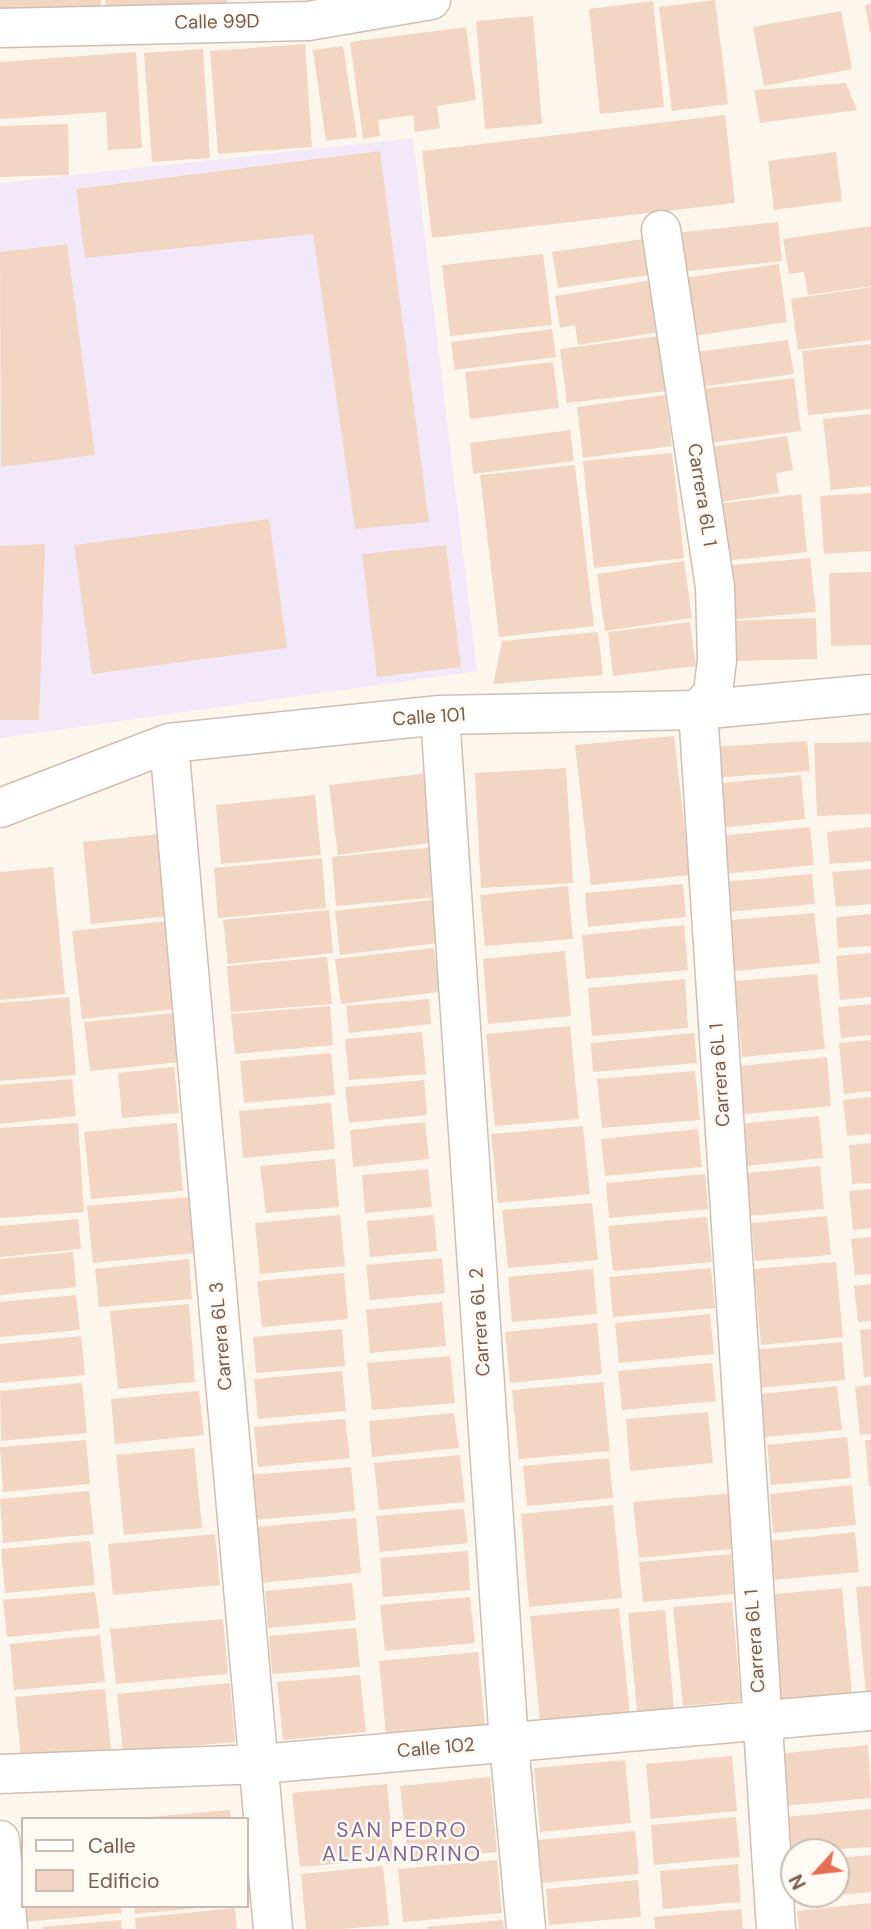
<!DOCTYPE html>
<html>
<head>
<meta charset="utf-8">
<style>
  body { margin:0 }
  #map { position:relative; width:871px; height:1929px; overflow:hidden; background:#fdf6ec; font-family:"DM Sans",sans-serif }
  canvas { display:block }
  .legend { position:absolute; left:21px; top:1817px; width:228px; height:91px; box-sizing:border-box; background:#fffaf3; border:2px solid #cabbb1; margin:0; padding:9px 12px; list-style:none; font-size:21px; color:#7a5c4d }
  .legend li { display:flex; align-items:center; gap:14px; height:35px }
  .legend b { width:35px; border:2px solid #cabbb1 }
  .north { position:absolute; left:780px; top:1838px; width:70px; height:70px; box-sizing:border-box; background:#fffaf3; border:2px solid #cabbb1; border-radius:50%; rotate:243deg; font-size:19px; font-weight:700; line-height:28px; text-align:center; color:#7a5c4d }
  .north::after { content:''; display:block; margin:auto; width:24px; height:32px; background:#e76f51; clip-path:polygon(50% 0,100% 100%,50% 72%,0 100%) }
</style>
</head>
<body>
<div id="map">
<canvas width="871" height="1929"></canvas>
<ul class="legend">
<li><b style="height:9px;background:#fff"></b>Calle</li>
<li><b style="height:19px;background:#f3d5c3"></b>Edificio</li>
</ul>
<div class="north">N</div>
</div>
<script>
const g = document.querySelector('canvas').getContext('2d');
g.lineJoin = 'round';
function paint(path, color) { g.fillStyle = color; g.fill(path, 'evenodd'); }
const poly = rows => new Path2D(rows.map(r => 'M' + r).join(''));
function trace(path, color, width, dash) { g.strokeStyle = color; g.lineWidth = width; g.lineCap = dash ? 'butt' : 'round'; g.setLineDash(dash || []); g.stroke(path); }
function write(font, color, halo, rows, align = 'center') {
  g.font = font + ' "DM Sans",sans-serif'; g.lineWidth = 5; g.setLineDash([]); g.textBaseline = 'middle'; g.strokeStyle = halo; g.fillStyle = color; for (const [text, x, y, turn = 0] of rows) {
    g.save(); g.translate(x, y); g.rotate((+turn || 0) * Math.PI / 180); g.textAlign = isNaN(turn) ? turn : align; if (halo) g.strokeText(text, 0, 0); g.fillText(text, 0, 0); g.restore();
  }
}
const education = poly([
  [413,138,477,671,0,738,0,183]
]);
const building = poly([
  [0,0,101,0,102,13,0,13],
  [105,0,227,0,228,4,106,14],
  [715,0,728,104,672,111,659,7],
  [653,1,664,107,600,114,589,9],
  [871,4,871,32,870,33,865,5],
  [841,11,852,69,764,86,753,27],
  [533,16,542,124,485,129,476,21],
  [466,27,476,100,437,106,440,128,415,132,413,115,378,120,380,136,363,139,350,42],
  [305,44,312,147,218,154,210,51],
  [343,46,357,137,326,141,313,50],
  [203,49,210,158,152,162,144,53],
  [136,52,142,148,108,150,106,112,0,119,0,62],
  [846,83,857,110,760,123,754,90],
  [725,115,735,203,432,238,422,151],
  [68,124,69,175,0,177,0,126],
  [380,151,429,522,355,529,313,234,85,258,76,189],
  [836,152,842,201,774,210,768,161],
  [778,222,782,261,680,272,675,233],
  [871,226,871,286,808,295,804,272,789,274,783,239],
  [644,239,649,275,558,288,552,252],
  [67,244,95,455,1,467,0,252],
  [543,254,552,325,450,336,442,265],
  [779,264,787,322,686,337,677,279],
  [651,280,659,332,578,345,575,325,560,328,555,296],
  [871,287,871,340,798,350,791,299],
  [552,329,556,357,455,370,451,342],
  [659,336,667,391,567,403,560,349],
  [788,340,794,374,700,387,696,352],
  [871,344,871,409,808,415,802,351],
  [553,362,559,408,470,419,465,372],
  [794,378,801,431,702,444,695,390],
  [665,395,672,446,583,458,577,407],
  [871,414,871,486,831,490,823,419],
  [570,430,574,461,473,474,470,443],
  [787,436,793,470,776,473,779,493,714,503,705,448],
  [672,453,684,558,594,568,583,461],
  [575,465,594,626,499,637,480,475],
  [871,493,871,551,824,554,820,496],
  [801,494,807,552,717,562,709,505],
  [269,519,287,648,92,674,74,545],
  [45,544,39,720,0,720,0,546],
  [446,545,461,667,377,677,362,554],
  [810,558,816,612,727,620,721,566],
  [684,561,692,618,605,631,597,574],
  [871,572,871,645,831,646,829,573],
  [816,618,817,659,726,661,726,621],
  [690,622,696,666,613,676,608,632],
  [598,632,603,675,493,684,502,641],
  [674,736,690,875,591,885,575,745],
  [807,741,810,771,713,778,711,747],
  [871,742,871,814,817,816,814,743],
  [566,768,573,883,481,888,475,773],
  [428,773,438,842,338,855,329,785],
  [801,775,805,819,719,828,714,784],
  [315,795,321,855,221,864,216,805],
  [810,827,814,865,723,874,719,836],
  [871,827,871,861,830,864,827,832],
  [160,834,169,916,91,924,83,842],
  [435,847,439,897,336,906,332,857],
  [322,858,326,908,218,918,214,868],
  [53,867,65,994,0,1000,0,872],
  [871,869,871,904,836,907,832,872],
  [812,874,815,904,728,912,724,882],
  [683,884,686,917,588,927,585,893],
  [568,886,573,939,485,946,480,895],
  [433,900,438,943,340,955,335,911],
  [329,910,333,953,228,964,223,920],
  [814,913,820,963,735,971,730,920],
  [871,914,871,946,838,948,836,917],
  [167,921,177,1009,82,1019,72,931],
  [684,925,688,970,586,979,582,935],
  [434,948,439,992,341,1004,335,959],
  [565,951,571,1016,488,1024,483,959],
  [871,953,871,997,840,1000,836,956],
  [327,957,332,1004,231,1012,227,966],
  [817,974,825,1049,742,1057,735,981],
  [685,979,688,1028,592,1036,588,988],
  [69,997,76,1075,0,1081,0,1003],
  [429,999,431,1024,349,1033,346,1006],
  [871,1004,871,1035,841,1038,838,1007],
  [330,1006,333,1045,235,1054,231,1014],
  [174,1013,181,1062,90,1071,84,1022],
  [570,1026,579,1119,495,1126,486,1034],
  [422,1032,426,1074,349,1080,345,1039],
  [694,1033,697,1063,593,1072,591,1043],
  [871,1040,871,1091,844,1094,839,1043],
  [331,1053,335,1095,244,1103,240,1061],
  [827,1057,831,1106,735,1115,730,1067],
  [174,1067,179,1113,122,1118,118,1073],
  [695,1071,700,1120,602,1128,597,1079],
  [72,1079,76,1116,0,1124,0,1085],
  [424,1080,427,1115,349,1123,345,1087],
  [871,1097,871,1134,847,1136,843,1100],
  [331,1103,335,1149,243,1158,239,1111],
  [819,1116,823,1158,744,1166,740,1124],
  [425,1122,429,1159,353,1167,350,1130],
  [78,1123,84,1212,0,1218,0,1128],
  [177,1123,183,1191,91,1199,84,1132],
  [583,1126,590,1194,498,1203,491,1134],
  [698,1129,702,1167,605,1176,601,1139],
  [871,1143,871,1183,852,1184,849,1145],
  [335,1159,339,1207,266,1213,260,1166],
  [820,1166,824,1209,750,1216,747,1173],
  [428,1169,432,1207,365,1213,362,1175],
  [705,1174,708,1209,609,1218,606,1183],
  [871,1189,871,1228,853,1230,849,1191],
  [189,1197,194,1253,93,1263,87,1206],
  [592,1203,598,1260,508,1268,502,1210],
  [340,1215,345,1266,260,1274,255,1223],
  [434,1215,437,1251,370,1257,367,1221],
  [827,1216,831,1255,755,1261,751,1223],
  [707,1217,712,1262,613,1271,608,1226],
  [78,1219,81,1249,0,1257,0,1226],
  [871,1237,871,1274,855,1275,851,1239],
  [73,1252,76,1287,0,1295,0,1259],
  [442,1258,445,1293,370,1300,366,1265],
  [189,1259,192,1299,99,1307,95,1269],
  [836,1262,843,1337,761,1345,754,1269],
  [711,1268,715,1308,613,1317,609,1277],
  [593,1269,597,1314,512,1322,508,1277],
  [344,1273,348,1319,262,1327,257,1281],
  [871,1284,871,1321,858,1322,854,1286],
  [76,1295,80,1330,0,1337,0,1302],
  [442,1302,446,1346,370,1353,366,1310],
  [189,1304,195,1382,118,1389,110,1311],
  [710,1314,714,1354,619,1363,615,1323],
  [597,1323,602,1374,510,1383,505,1332],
  [342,1329,345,1366,256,1373,253,1337],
  [871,1329,871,1376,864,1377,860,1330],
  [81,1336,85,1375,0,1383,0,1344],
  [842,1342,845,1380,757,1388,753,1350],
  [450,1356,455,1403,372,1410,367,1363],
  [712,1363,716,1401,622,1410,618,1371],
  [342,1371,346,1411,258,1419,254,1379],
  [603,1382,610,1451,519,1459,512,1390],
  [82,1383,87,1433,1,1441,0,1391],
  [871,1385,871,1434,860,1435,855,1387],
  [837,1386,842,1430,764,1437,760,1394],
  [199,1391,204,1435,115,1444,111,1399],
  [708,1412,713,1463,630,1471,626,1419],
  [454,1413,459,1448,372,1457,369,1421],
  [345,1419,350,1458,258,1467,254,1427],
  [847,1437,851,1478,771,1485,767,1445],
  [86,1440,90,1484,3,1492,0,1447],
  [865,1440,871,1440,871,1486,869,1486],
  [194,1448,202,1528,124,1535,116,1455],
  [460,1455,465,1502,379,1510,374,1463],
  [609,1458,613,1498,527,1506,523,1466],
  [351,1467,355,1511,255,1520,250,1475],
  [852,1485,856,1525,773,1533,770,1494],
  [89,1491,94,1534,3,1543,0,1499],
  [734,1493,740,1548,639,1558,633,1502],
  [613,1505,622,1598,529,1607,521,1514],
  [464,1509,468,1543,380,1552,376,1516],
  [356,1518,361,1573,261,1583,255,1527],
  [855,1532,859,1572,773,1580,769,1541],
  [215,1534,220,1585,113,1595,108,1544],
  [90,1541,95,1585,5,1593,1,1549],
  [468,1551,470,1590,383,1597,380,1558],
  [731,1554,734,1594,643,1602,639,1562],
  [352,1583,356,1620,268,1628,265,1591],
  [871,1586,871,1694,866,1695,856,1587],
  [842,1588,852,1695,775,1702,764,1595],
  [95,1592,100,1628,7,1637,3,1600],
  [470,1597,475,1643,385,1651,380,1605],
  [732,1602,741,1701,683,1706,673,1607],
  [619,1608,630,1714,540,1722,530,1616],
  [665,1610,674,1709,637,1712,628,1613],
  [223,1619,228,1674,116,1684,110,1629],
  [356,1628,360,1667,272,1674,269,1636],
  [100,1635,105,1682,14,1690,10,1644],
  [478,1652,485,1725,386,1734,379,1661],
  [360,1675,366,1732,283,1740,277,1682],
  [230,1683,235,1742,123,1752,117,1694],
  [105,1689,111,1750,21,1758,15,1697],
  [868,1745,871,1798,782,1806,776,1754],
  [732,1756,737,1811,651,1819,646,1764],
  [625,1760,631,1823,540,1832,534,1768],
  [490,1777,497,1852,408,1860,400,1786],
  [387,1784,394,1859,300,1867,292,1793],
  [871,1809,871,1847,794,1852,789,1854,785,1817],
  [230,1810,231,1819,151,1819,150,1817],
  [736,1817,740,1857,654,1865,651,1825],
  [635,1831,639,1874,542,1883,538,1840],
  [871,1855,871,1892,836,1895,836,1858],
  [497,1860,502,1913,403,1922,398,1869],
  [738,1864,741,1902,663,1909,660,1871],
  [383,1866,389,1925,342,1929,306,1929,301,1874],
  [638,1880,641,1917,549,1925,546,1889],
  [798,1894,826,1894,826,1896,798,1898],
  [871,1903,871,1929,799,1929,797,1911],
  [24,1906,121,1906,122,1913,25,1922],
  [135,1906,198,1906,198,1908,135,1914],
  [235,1908,237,1929,136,1929,135,1918],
  [741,1909,743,1929,655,1929,654,1917],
  [121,1920,122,1929,42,1929,42,1927],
  [503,1920,504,1929,427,1929,427,1927]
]);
const street = poly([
  [0,28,308,21,431,0],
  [661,230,715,587,717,660,713,693,698,710,776,1929],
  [440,715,509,1743,526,1929],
  [169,743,273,1929],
  [0,808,169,743,440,715,698,710,871,694],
  [0,1774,260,1764,871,1711],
  [0,1840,8,1929]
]);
const streetNames = [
  ["Calle 99D",217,23,-1],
  ["Carrera 6L 1",701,495,81],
  ["Calle 101",429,718,-4],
  ["Carrera 6L 1",721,1075,-94],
  ["Carrera 6L 2",481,1322,-94],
  ["Carrera 6L 3",222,1336,-95],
  ["Carrera 6L 1",756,1641,-94],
  ["Calle 102",436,1749,-5]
];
const neighbourhoodNames = [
  ["SAN PEDRO",402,1831],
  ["ALEJANDRINO",402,1855]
];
paint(education, '#f3e8fa');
paint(building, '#f3d5c3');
trace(street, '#d1beb0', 41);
trace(street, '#fff', 38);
write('19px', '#7a5c4d', '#fffaf3', streetNames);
g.letterSpacing = '2px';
write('21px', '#846695', '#fffaf3', neighbourhoodNames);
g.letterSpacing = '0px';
</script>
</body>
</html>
